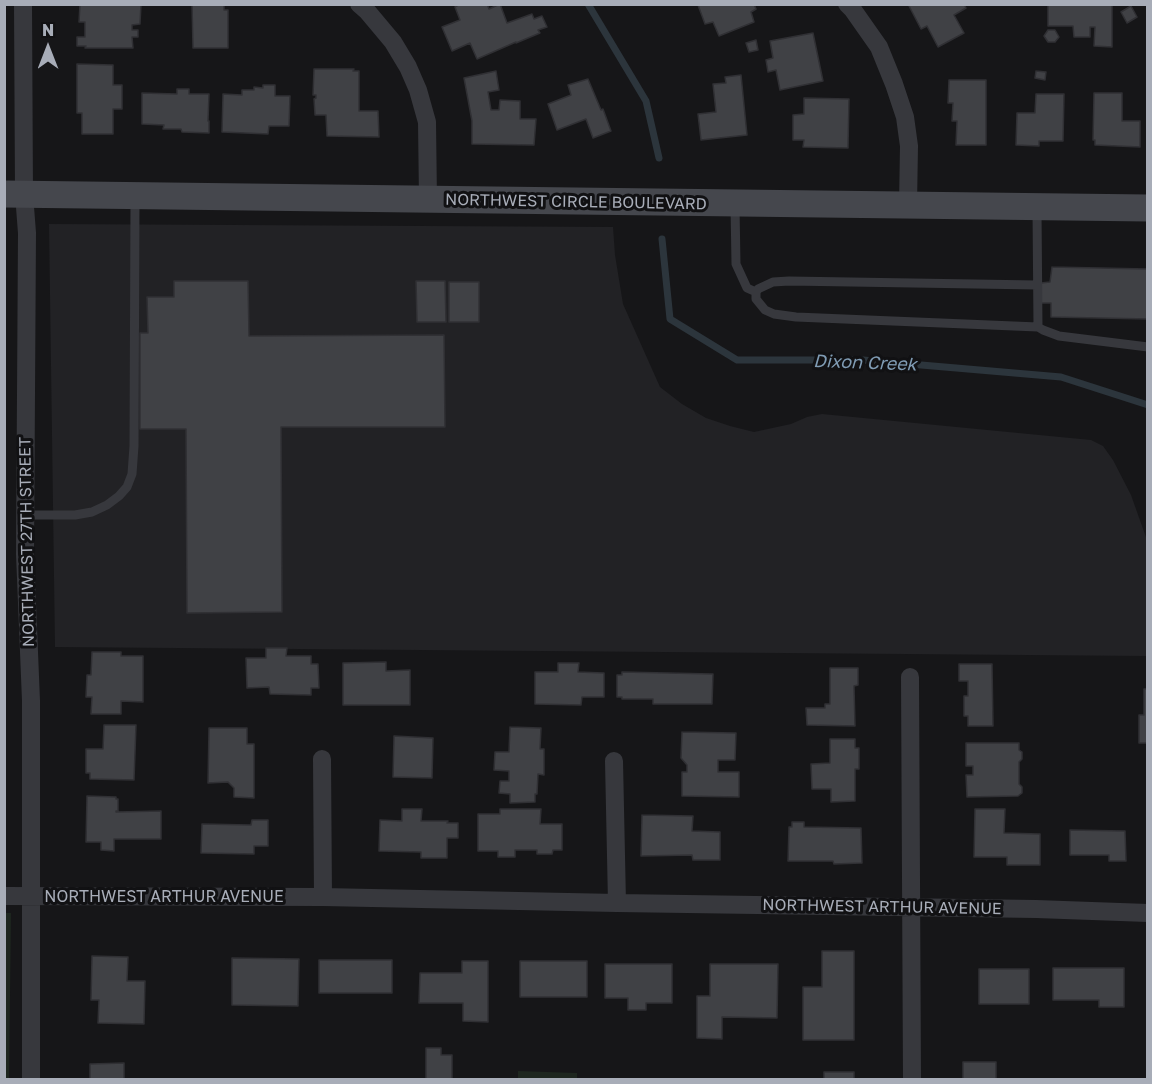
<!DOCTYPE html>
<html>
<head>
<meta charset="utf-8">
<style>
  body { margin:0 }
  #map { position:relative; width:1152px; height:1084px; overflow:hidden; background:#161618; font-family:"Golos Text",sans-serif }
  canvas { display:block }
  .frame { position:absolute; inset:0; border:6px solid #a8adb8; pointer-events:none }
  .north { position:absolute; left:18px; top:18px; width:60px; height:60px; -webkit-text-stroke:4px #111113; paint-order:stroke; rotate:0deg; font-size:16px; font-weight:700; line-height:24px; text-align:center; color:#a8adb8 }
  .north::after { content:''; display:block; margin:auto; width:21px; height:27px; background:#a8adb8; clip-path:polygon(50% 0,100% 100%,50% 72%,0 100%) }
</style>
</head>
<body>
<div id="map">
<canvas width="1152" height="1084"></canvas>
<div class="frame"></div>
<div class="north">N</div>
</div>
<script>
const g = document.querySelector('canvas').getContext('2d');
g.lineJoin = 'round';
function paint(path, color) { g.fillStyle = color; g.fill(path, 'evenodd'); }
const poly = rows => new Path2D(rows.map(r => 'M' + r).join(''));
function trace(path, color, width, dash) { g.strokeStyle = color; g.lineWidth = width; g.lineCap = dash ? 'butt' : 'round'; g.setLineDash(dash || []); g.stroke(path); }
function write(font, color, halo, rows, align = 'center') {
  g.font = font + ' "Golos Text",sans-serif'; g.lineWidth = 6; g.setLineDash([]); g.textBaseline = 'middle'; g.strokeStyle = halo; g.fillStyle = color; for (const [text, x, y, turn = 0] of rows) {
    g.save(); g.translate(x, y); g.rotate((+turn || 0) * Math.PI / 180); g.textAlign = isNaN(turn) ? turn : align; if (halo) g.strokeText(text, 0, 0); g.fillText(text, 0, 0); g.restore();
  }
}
const built = poly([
  [49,224,613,227,615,255,623,304,660,387,682,404,706,418,730,426,754,432,791,424,807,417,822,414,1091,440,1103,446,1113,460,1131,495,1147,540,1147,656,55,647]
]);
const green = poly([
  [5,913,11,913,9,1080,4,1079],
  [518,1071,577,1073,577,1079,518,1079]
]);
const stream = poly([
  [588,4,646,101,659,158],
  [662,239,670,319,737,360,863,360,1061,377,1148,405]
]);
const building = poly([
  [80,4,141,4,140,24,132,25,132,30,138,30,138,37,132,37,133,48,85,48,86,46,77,46,77,37,85,37,85,22,79,22,80,4],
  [192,4,224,4,224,10,228,10,228,48,193,48,192,4],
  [460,4,487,4,489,9,500,4,507,23,532,14,534,19,542,16,547,27,538,30,540,33,516,43,516,42,477,59,470,43,452,51,442,27,460,20,455,7,460,4],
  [701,4,754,4,756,9,751,12,754,22,719,36,713,22,705,24,698,5,701,4],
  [908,4,964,4,966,8,954,15,964,33,938,47,927,26,921,29,908,4],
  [1048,4,1112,4,1112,47,1094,46,1095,27,1090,27,1090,37,1074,37,1073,26,1048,26,1048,4],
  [1131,6,1137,17,1127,23,1121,12,1131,6],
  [1048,30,1055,30,1059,37,1055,42,1048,42,1044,36,1048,30],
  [813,33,823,81,780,90,776,70,768,72,766,60,773,58,770,41,813,33],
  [756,40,758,50,749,52,746,43,756,40],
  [77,64,113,65,113,85,122,85,122,109,113,109,113,134,82,134,82,113,77,113,77,64],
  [314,69,354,69,353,71,359,71,359,111,378,111,379,137,327,136,326,115,315,115,314,99,316,98,316,95,313,95,314,69],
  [496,71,499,90,488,92,491,110,499,110,500,100,520,101,520,119,536,119,534,145,472,144,472,121,464,78,496,71],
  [1036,71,1046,72,1045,80,1035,78,1036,71],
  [741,75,747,135,701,140,698,114,716,112,713,84,726,83,725,77,741,75],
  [588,79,601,110,603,109,611,131,593,138,586,119,557,130,548,104,571,95,568,85,588,79],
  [949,80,986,80,986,145,956,145,957,121,952,121,953,103,948,103,949,80],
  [263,85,275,85,275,96,290,96,289,126,269,126,268,134,222,132,223,94,242,95,242,90,254,90,254,87,263,88,263,85],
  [177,89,189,89,189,94,209,94,208,121,209,121,209,133,182,132,181,129,163,129,164,125,142,124,142,93,177,94,177,89],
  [1094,93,1122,93,1122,121,1140,121,1140,147,1095,145,1095,140,1093,140,1094,93],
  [1036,94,1064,94,1063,141,1039,141,1039,146,1016,145,1017,113,1035,113,1036,94],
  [804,98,849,99,848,148,803,147,804,140,793,140,793,115,804,114,804,98],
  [1052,267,1148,269,1148,319,1051,317,1051,303,1041,303,1041,283,1050,282,1052,267],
  [174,281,248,281,249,336,444,335,445,427,281,427,282,612,187,613,186,429,140,429,140,333,148,333,147,297,174,297,174,281],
  [416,281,445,281,446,322,417,322,416,281],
  [449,282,479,282,479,322,449,322,449,282],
  [266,648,287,648,286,656,311,656,311,664,318,664,319,688,311,688,311,695,270,694,269,687,247,688,246,658,266,658,266,648],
  [92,652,121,652,121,656,143,656,143,702,121,701,121,714,91,714,92,697,86,697,87,675,91,675,92,652],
  [386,662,386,671,410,670,410,705,343,705,343,663,386,662],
  [558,663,579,663,578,672,604,673,604,697,582,697,581,705,535,704,535,672,558,672,558,663],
  [959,664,992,664,993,726,968,726,968,716,964,716,964,696,968,696,968,681,959,681,959,664],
  [830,668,858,668,858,685,854,686,855,726,807,725,806,708,825,708,825,704,830,704,830,668],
  [622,672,713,674,712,704,653,704,653,699,622,699,622,697,617,697,617,675,622,675,622,672],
  [1144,689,1148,689,1148,743,1139,743,1139,715,1144,715,1144,689],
  [104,725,136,725,134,780,90,779,90,773,86,773,86,749,103,749,104,725],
  [510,727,541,728,540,749,544,749,544,775,538,774,537,794,535,794,535,802,510,803,510,794,499,793,500,781,509,781,509,771,494,770,495,752,509,752,510,727],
  [209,728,247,728,247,744,254,744,254,798,234,797,234,788,228,782,208,783,209,728],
  [682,732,736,733,735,760,718,760,718,772,739,772,739,797,682,796,682,772,687,772,687,765,681,758,682,732],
  [394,736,433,738,432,778,393,777,394,736],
  [830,739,855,739,855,748,859,748,859,769,855,769,855,801,831,802,831,789,812,789,811,764,830,763,830,739],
  [966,743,1019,743,1019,750,1022,752,1022,759,1019,762,1019,784,1022,787,1022,793,1018,796,967,797,966,775,973,775,973,766,966,766,966,743],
  [87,796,116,797,116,799,118,799,118,811,116,811,116,812,161,811,161,839,114,839,114,851,101,850,101,842,86,842,87,796],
  [402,809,422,809,421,821,448,821,447,823,458,823,458,838,447,838,447,858,421,858,421,852,379,851,380,820,402,821,402,809],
  [500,809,541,809,540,824,562,824,562,850,553,850,552,854,537,854,537,850,515,850,515,857,498,857,498,851,478,851,478,814,500,814,500,809],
  [975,809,1005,809,1004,833,1040,834,1040,865,1007,865,1007,857,974,857,975,809],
  [642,815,693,816,692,831,720,832,720,860,693,860,692,855,641,856,642,815],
  [252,820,268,820,268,846,254,846,254,854,201,853,202,824,251,825,252,820],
  [792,822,804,822,804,827,861,828,862,863,834,864,833,861,788,861,789,827,792,827,792,822],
  [1070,830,1125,831,1126,861,1109,861,1109,855,1070,855,1070,830],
  [822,951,854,951,854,1040,803,1040,803,987,822,987,822,951],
  [92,956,128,957,127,981,145,981,144,1024,98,1023,99,1000,91,1000,92,956],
  [232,958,299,959,298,1006,232,1005,232,958],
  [319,960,392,960,392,993,319,993,319,960],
  [462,961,488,961,488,1022,463,1021,463,1003,419,1003,420,973,462,973,462,961],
  [520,961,587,961,587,997,520,997,520,961],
  [605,964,672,964,672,1003,646,1003,646,1010,628,1010,628,998,605,998,605,964],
  [710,964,778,964,777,1018,722,1017,722,1039,697,1038,697,996,710,996,710,964],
  [1053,968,1124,968,1124,1007,1099,1007,1099,1000,1053,1000,1053,968],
  [979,969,1029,969,1029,1004,979,1004,979,969],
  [426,1048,441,1048,441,1055,452,1055,452,1080,426,1080,426,1048],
  [963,1062,996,1062,996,1080,963,1080,963,1062],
  [124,1063,124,1080,90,1080,90,1064,124,1063],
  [824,1072,854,1072,854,1080,824,1080,824,1072]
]);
const service = poly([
  [735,206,736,264,747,288,756,292],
  [1037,210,1038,327,1043,330,1059,336,1148,347],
  [1037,285,789,281,773,282,758,289,756,292,756,299,765,310,774,314,796,317,1038,327],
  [25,515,75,515,92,512,107,505,119,496,127,487,132,474,134,446,135,199]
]);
const minor = poly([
  [23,4,24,194,27,233,25,554,31,701,31,1080],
  [359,4,367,11,393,42,408,67,418,90,427,122,428,200],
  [847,4,853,10,879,47,894,84,905,117,909,146,908,205],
  [910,677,912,1080],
  [322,759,323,897],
  [614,761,617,903],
  [4,896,323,897,617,903,1036,909,1148,913]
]);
const secondary = poly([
  [4,194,1148,208]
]);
const streetNames = [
  ["NORTHWEST CIRCLE BOULEVARD",576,202,1],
  ["NORTHWEST 27TH STREET",27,542,-91],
  ["NORTHWEST ARTHUR AVENUE",164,897],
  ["NORTHWEST ARTHUR AVENUE",882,907,1]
];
const waterNames = [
  ["Dixon Creek",865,363,2]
];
paint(built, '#222225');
paint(green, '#1e261f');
trace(stream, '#2c353c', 7);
paint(building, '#404145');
trace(building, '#303034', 1.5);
trace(service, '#37383d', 9);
trace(minor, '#37383d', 18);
trace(secondary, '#45474d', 27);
write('16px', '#a8adb8', '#111113', streetNames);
write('italic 18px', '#7f9bb3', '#111113', waterNames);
</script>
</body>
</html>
